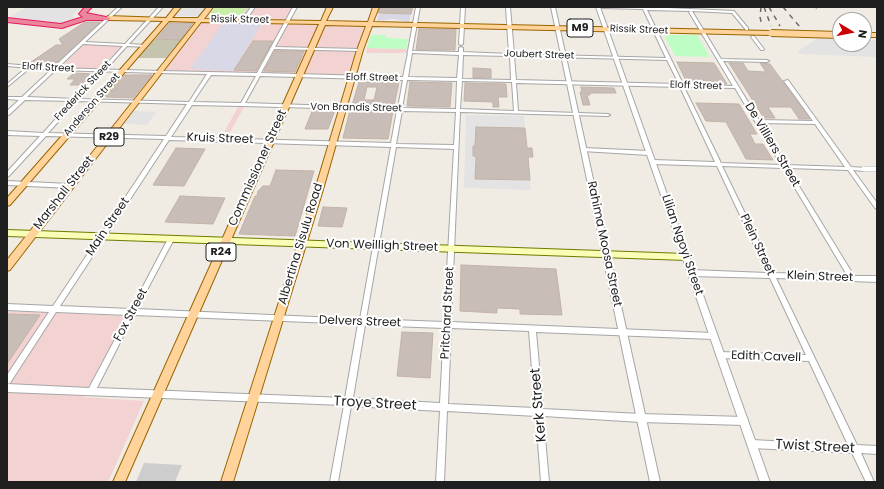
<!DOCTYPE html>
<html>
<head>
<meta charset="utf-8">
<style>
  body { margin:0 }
  #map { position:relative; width:884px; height:489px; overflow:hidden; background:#f0ece4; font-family:Poppins,sans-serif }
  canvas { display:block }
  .frame { position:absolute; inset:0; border:8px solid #1f1f1f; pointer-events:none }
  .north { position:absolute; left:832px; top:12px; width:40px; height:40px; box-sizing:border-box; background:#fff; border:1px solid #a5a5a5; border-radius:50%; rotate:100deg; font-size:11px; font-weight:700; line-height:16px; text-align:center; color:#1f1f1f }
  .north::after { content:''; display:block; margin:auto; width:14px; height:18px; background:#cd0002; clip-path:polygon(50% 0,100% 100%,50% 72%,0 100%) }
</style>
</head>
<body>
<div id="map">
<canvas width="884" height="489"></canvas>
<div class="frame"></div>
<div class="north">N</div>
</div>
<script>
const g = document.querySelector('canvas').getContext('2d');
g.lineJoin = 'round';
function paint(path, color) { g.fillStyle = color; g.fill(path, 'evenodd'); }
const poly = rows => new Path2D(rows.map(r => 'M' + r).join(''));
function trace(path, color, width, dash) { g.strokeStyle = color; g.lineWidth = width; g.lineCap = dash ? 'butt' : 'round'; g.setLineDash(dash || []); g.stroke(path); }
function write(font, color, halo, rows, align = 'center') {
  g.font = font + ' Poppins,sans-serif'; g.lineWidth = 4; g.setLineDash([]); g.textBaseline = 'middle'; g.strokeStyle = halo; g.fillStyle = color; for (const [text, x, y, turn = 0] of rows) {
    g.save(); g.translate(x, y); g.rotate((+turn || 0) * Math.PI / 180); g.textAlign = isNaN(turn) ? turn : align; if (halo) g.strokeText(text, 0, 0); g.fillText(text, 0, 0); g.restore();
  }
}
const commercial = poly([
  [213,7,293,7,286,19,205,18,369,22,353,75,262,74,226,140,220,140,254,77,161,74],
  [83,45,104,45,122,46,99,69,60,68],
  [367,48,406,49,405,53,366,53],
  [7,311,127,316,83,397,144,401,108,482,7,482]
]);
const religious = poly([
  [144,463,182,465,175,482,136,482]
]);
const construction = poly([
  [155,39,181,40,166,58,138,58]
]);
const grass = poly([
  [215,7,248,7,242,15,236,18,207,17]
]);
const park = poly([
  [371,35,385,35,387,38,408,39,406,49,367,48],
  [664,35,697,35,710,57,675,56]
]);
const parking = poly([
  [27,7,83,7,73,14,73,19,60,23,10,17],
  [183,7,207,7,199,16,175,16],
  [818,38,840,39,840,44,864,44,864,40,877,40,877,57,800,54,798,51],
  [134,111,156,112,147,125,124,124],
  [466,115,524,116,525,128,476,127,476,145,473,147,473,156,475,156,476,179,530,180,531,190,464,188]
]);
const plaza = poly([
  [379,14,411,14,409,22,394,19,377,21],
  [224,22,262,23,233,71,190,69]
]);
const building = poly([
  [380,7,413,7,411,14,378,13,380,7],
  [85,22,100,22,54,65,28,64,56,45,63,45,59,39,85,22],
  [170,23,193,23,180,40,156,39,170,23],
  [419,29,456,29,455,50,416,50,419,29],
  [253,41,273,41,256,71,234,70,253,41],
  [275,51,304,51,295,72,264,71,275,51],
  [677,62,714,63,727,84,687,83,677,62],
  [729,63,743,63,748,71,766,72,760,63,770,64,810,119,799,119,791,107,768,107,775,118,764,118,729,63],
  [473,68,491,69,491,78,473,78,473,68],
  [74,73,95,74,84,85,70,85,75,79,67,79,74,73],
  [125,75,152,75,133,98,106,97,125,75],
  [359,82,399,82,394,106,352,105,359,82],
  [367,87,377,87,374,100,364,100,367,87],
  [410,82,452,83,450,107,407,106,410,82],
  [465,83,506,84,507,97,498,97,499,107,493,107,493,102,464,101,465,83],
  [581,87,614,88,616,93,590,93,590,95,587,95,590,105,583,105,580,92,582,93,581,87],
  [696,103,739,104,757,134,750,134,755,144,763,144,773,160,746,159,726,122,706,121,696,103],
  [313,109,335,110,328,129,305,129,313,109],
  [350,110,393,111,388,139,343,138,350,110],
  [476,127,525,128,527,148,532,148,533,157,528,157,530,180,475,179,476,158,475,156,473,156,473,146,475,146,476,127],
  [176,148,205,149,184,186,153,185,176,148],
  [276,170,314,171,295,236,239,234,255,196,257,196,258,191,263,186,270,186,276,170],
  [180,196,225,198,213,224,165,222,180,196],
  [323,207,347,208,342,227,318,226,323,207],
  [461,265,556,269,562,315,520,314,520,309,497,308,497,313,460,311,461,265],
  [7,314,40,315,7,364,7,314],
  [402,332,433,333,430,378,397,376,402,332]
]);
const minor = poly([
  [118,7,122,7,85,42,125,44,159,7,163,7,129,44,145,45,147,46,146,47,127,46,79,99,189,102,207,74,160,73,158,72,159,71,257,73,293,7,297,7,275,47,360,49,362,50,360,51,274,49,261,73,403,77,408,53,407,52,408,51,416,7,420,7,412,51,459,52,459,48,461,47,463,48,463,52,509,54,506,7,510,7,514,54,666,58,643,9,603,8,601,7,646,7,734,11,748,28,748,30,746,30,732,13,692,11,721,59,767,60,769,61,767,62,723,61,759,120,813,121,784,81,788,80,851,167,866,168,867,169,864,171,853,170,877,203,877,209,875,208,848,170,788,168,854,276,877,276,877,282,776,278,857,445,877,446,877,454,861,453,874,482,866,482,852,453,752,448,749,447,748,444,749,441,752,440,848,445,809,361,720,358,717,357,716,355,717,353,720,352,806,355,770,278,691,276,689,275,688,273,689,271,691,270,767,273,717,166,653,164,650,162,653,160,715,162,680,87,516,83,518,111,608,114,610,115,608,116,460,112,451,322,713,333,715,334,716,336,715,338,713,339,536,332,543,409,641,414,744,417,747,418,748,421,747,424,744,425,641,422,543,416,549,482,541,482,536,416,447,411,444,482,436,482,440,411,351,406,338,482,330,482,344,405,7,392,7,375,49,312,7,310,7,304,53,306,164,139,46,136,9,176,7,177,7,172,40,136,7,135,7,131,43,133,72,101,25,100,9,115,7,115,7,111,19,100,7,99,7,97,22,97,118,7],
  [647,10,691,11,689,12,733,86,683,84,647,10],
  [83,44,123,46,75,99,27,97,83,44],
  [412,53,459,55,457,78,408,77,412,53],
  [463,55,510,56,511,80,462,79,463,55],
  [514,56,667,60,679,84,516,80,514,56],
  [211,75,256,76,241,103,193,102,211,75],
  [260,76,403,80,398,108,245,103,260,76],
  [407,80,457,81,456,109,402,108,407,80],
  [462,81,512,82,514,111,460,109,462,81],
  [684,87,735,88,781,165,721,163,684,87],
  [77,101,187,104,166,136,48,133,77,101],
  [192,105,242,106,397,110,391,143,171,137,192,105],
  [402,111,456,112,454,145,396,144,402,111],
  [760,123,815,124,845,167,786,165,760,123],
  [169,140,391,147,360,319,137,309,174,239,171,237,169,237,131,309,60,306,169,140],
  [396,147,454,149,444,322,366,319,396,147],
  [722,166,783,168,847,275,774,273,722,166],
  [56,312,128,315,89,388,7,384,10,383,56,312],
  [134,315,358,324,345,398,97,388,134,315],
  [365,325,444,328,440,403,353,398,365,325],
  [451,328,529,331,535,408,448,404,451,328],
  [251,7,255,7,245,21,243,21,242,20,251,7],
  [461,7,465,7,463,44,461,45,459,44,461,7],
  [752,36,754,36,764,49,763,50,761,50,751,37,752,36],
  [27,67,30,68,7,87,7,84,27,67],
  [584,148,649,151,652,153,649,155,582,151,582,149,584,148],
  [7,181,70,184,73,186,70,188,7,185,7,181]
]);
const tertiary = poly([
  [551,7,555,7,660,482,650,482,551,7],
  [596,7,600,7,770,482,760,482,596,7],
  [7,64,55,68,160,71,162,72,160,73,55,70,7,66,7,64]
]);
const secondary = poly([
  [7,230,686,254,689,255,690,257,689,259,686,260,7,236,7,230]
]);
const primary = poly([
  [175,7,181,7,172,18,198,18,207,7,213,7,204,19,321,21,327,7,333,7,326,21,368,22,373,7,379,7,373,22,771,31,774,33,771,35,372,26,363,50,322,193,233,482,221,482,314,193,357,50,366,26,325,25,125,482,113,482,319,24,201,22,10,270,7,271,7,260,196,22,169,21,10,205,7,206,7,198,163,21,108,20,105,18,108,16,166,18,175,7],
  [864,33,877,33,877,37,864,37,864,33]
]);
const motorway = poly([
  [85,7,92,7,86,13,111,18,108,20,86,20,62,28,7,22,7,18,61,24,83,17,79,14,85,7]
]);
const rail = poly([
  [761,7,760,17,762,26],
  [764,7,771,26],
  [769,7,780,26],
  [783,7,800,27],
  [815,7,817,8]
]);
const minorBridge = poly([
  [864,169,877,169]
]);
const primaryBridge = poly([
  [771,33,840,35]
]);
const farStreetnames = [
  ["Rissik Street",240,20,1],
  ["Rissik Street",639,30,2],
  ["Joubert Street",539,55,2],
  ["Eloff Street",48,68,3],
  ["Eloff Street",372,78,1],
  ["Eloff Street",696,86,2],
  ["Frederick Street",83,91,-47],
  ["Anderson Street",92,105,-49],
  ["Von Brandis Street",356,108,1]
];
const shields = [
  [580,28,26],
  [109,137,30],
  [221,252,30]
];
const shieldNames = [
  ["M9",580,28],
  ["R29",109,137],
  ["R24",221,252]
];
const streetNames = [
  ["Kruis Street",220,139,2],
  ["De Villiers Street",772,145,59],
  ["Commissioner Street",258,168,-66],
  ["Marshall Street",64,193,-52],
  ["Main Street",108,227,-56],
  ["Albertina Sisulu Road",301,244,-73],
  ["Rahima Moosa Street",604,244,78],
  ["Lilian Ngoyi Street",682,245,71],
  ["Plein Street",757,245,65],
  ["Von Weilligh Street",382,246,2],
  ["Klein Street",820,277,2],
  ["Pritchard Street",448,313,-87],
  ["Fox Street",131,315,-62],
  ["Delvers Street",360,322,2],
  ["Edith Cavell",766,357,2]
];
const nearStreetnames = [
  ["Troye Street",375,404,3],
  ["Kerk Street",539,405,-95],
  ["Twist Street",815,447,3]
];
paint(commercial, '#f2d3d2');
paint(religious, '#cdcdcd');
paint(construction, '#c5c5af');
paint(grass, '#caeda7');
paint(park, '#befdc3');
paint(parking, '#e3e3e3');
paint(plaza, '#d8d8e6');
paint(building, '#c8beb7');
trace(building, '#c3b2a5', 1);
trace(minor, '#a6a6a6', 2);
trace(tertiary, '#a6a6a6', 2);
trace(secondary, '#6f7b00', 2);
trace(primary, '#996500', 2);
trace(motorway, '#e61a61', 2);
paint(minor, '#fff');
paint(tertiary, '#fff');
paint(secondary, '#fafdb5');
paint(primary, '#ffd39a');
paint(motorway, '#ec879b');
trace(rail, '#6d6d6d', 1.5, [5, 5]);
trace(minorBridge, '#a6a6a6', 6, []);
trace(primaryBridge, '#996500', 8, []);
trace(minorBridge, '#fff', 5);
trace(primaryBridge, '#ffd39a', 6);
write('10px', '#1f1f1f', '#fff', farStreetnames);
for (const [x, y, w] of shields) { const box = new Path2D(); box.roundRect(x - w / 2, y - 9, w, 18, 3); g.fillStyle = '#fff'; g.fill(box); trace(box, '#1f1f1f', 1); }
write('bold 11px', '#1f1f1f', null, shieldNames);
write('12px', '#1f1f1f', '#fff', streetNames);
write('14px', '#1f1f1f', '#fff', nearStreetnames);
</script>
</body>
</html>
